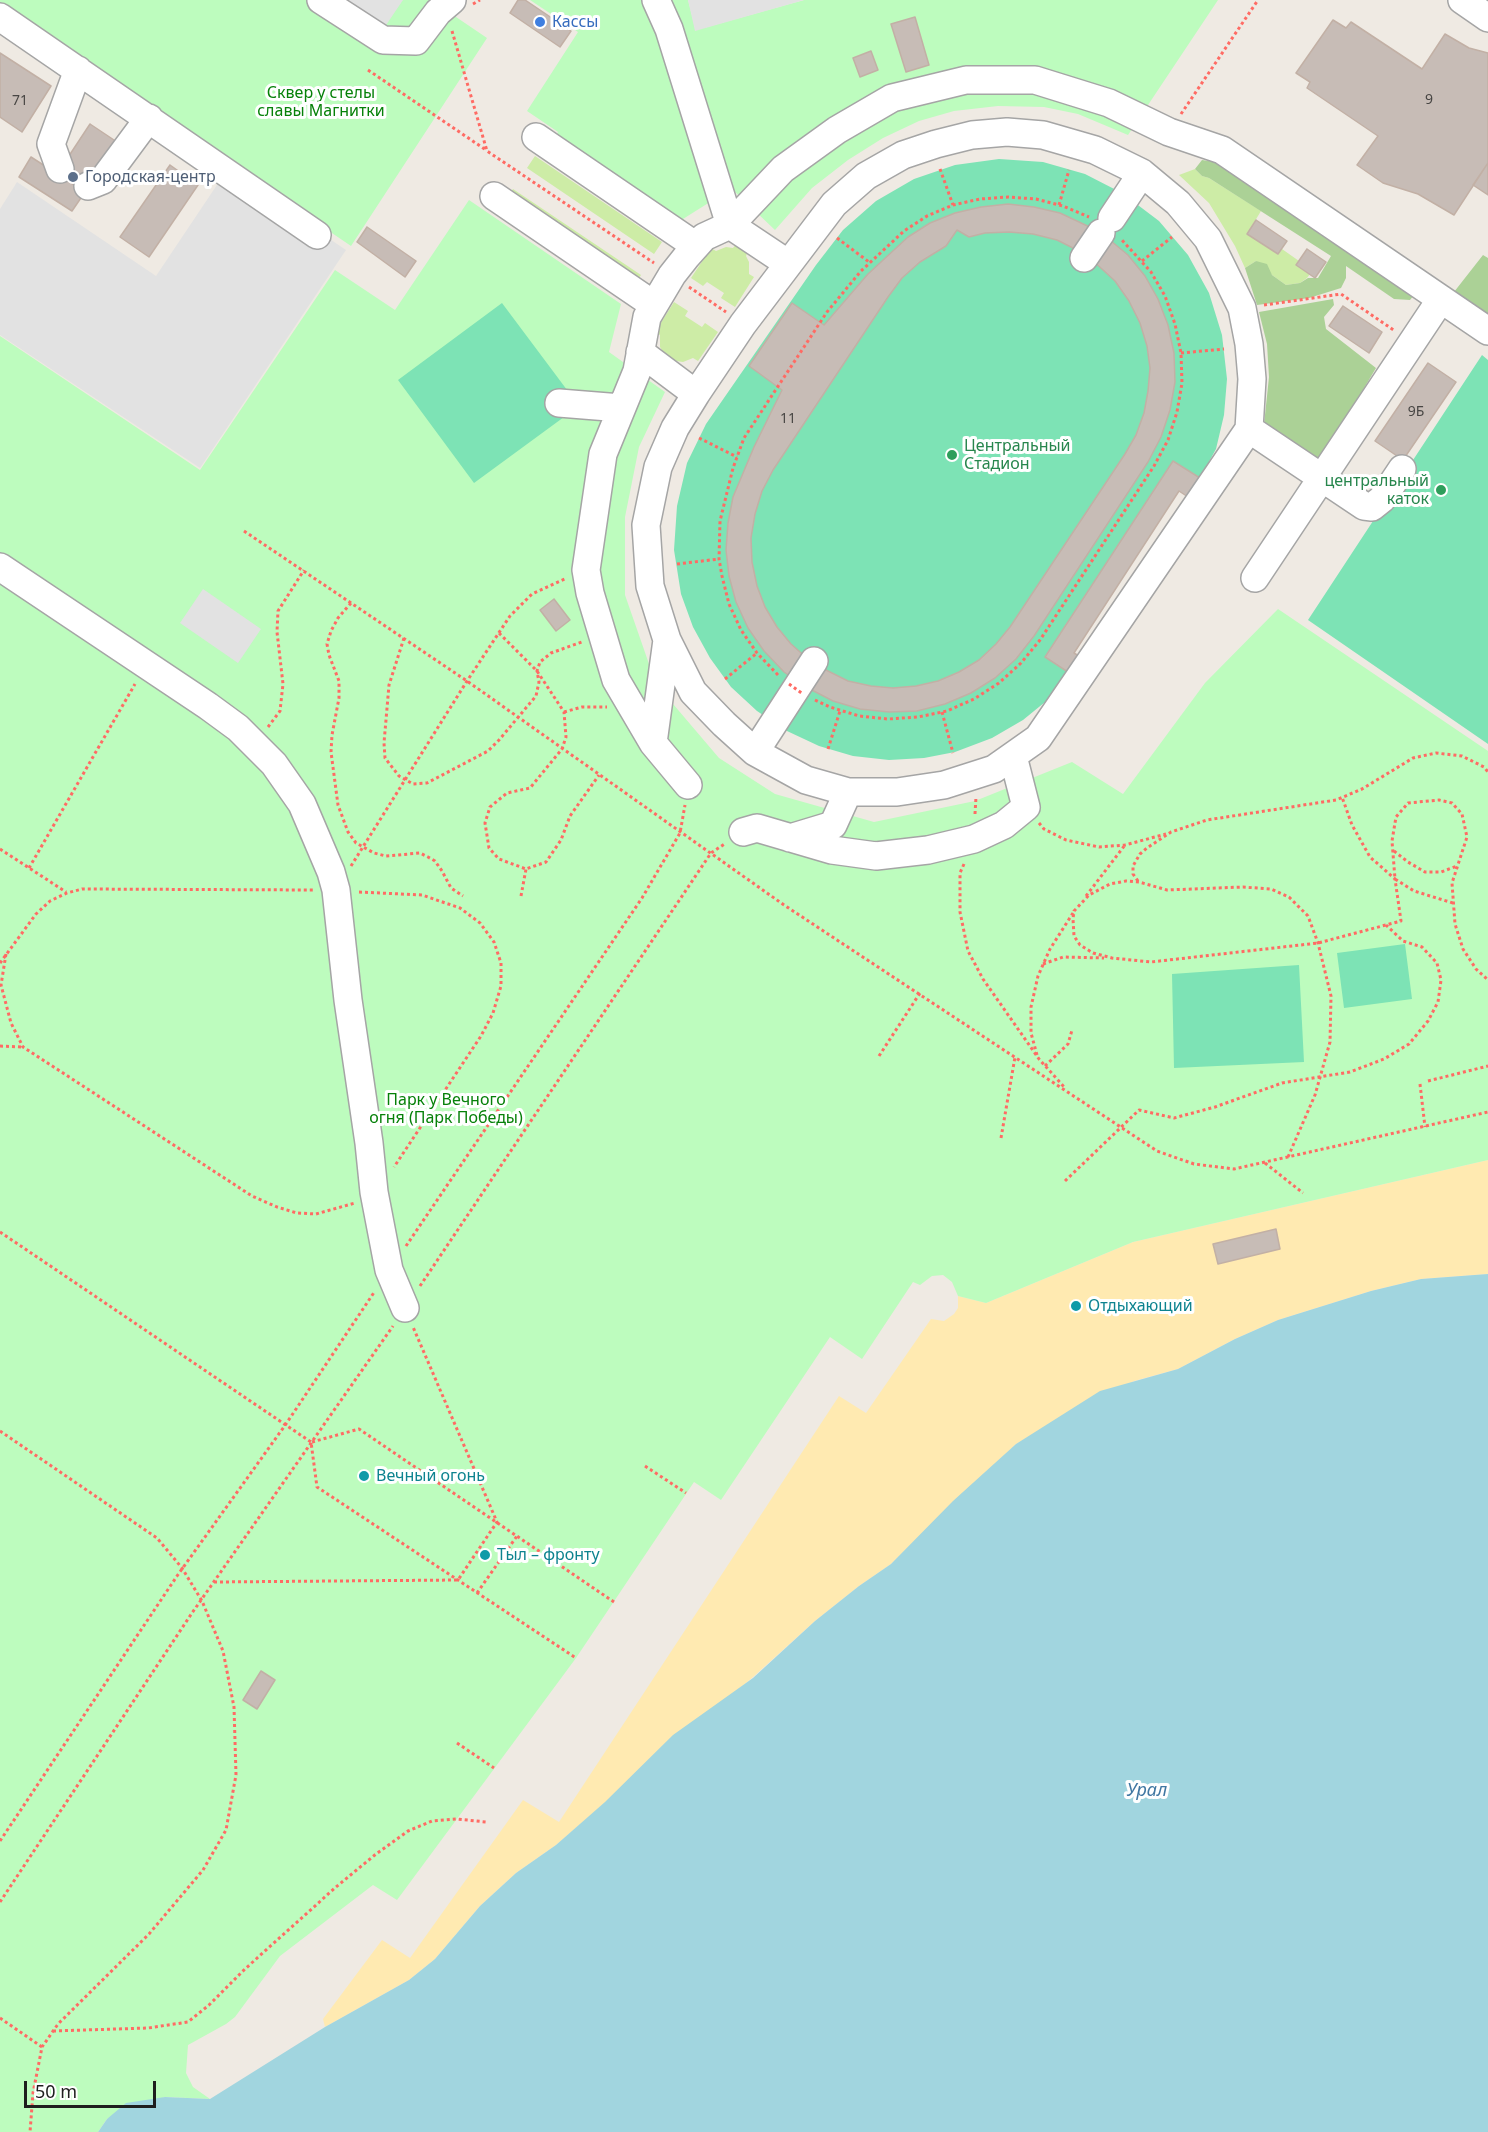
<!DOCTYPE html>
<html>
<head>
<meta charset="utf-8">
<style>
  body { margin:0 }
  #map { position:relative; width:1488px; height:2132px; overflow:hidden; background:#efeae3; font-family:"Noto Sans",sans-serif }
  canvas { display:block }
  .scale { position:absolute; left:24px; top:2081px; width:132px; height:27px; box-sizing:border-box; border:3px solid #1e1e1e; border-top:0; padding-left:8px; font-size:18px; line-height:21px; white-space:nowrap; color:#1e1e1e; -webkit-text-stroke:4px #fff; paint-order:stroke }
</style>
</head>
<body>
<div id="map">
<canvas width="1488" height="2132"></canvas>
<div class="scale">50 m</div>
</div>
<script>
const g = document.querySelector('canvas').getContext('2d');
g.lineJoin = 'round';
function paint(path, color) { g.fillStyle = color; g.fill(path, 'evenodd'); }
const poly = rows => new Path2D(rows.map(r => 'M' + r).join(''));
function trace(path, color, width, dash) { g.strokeStyle = color; g.lineWidth = width; g.lineCap = dash ? 'butt' : 'round'; g.setLineDash(dash || []); g.stroke(path); }
function write(font, color, halo, rows, align = 'center') {
  g.font = font + ' "Noto Sans",sans-serif'; g.lineWidth = 6; g.setLineDash([]); g.textBaseline = 'middle'; g.strokeStyle = halo; g.fillStyle = color; for (const [text, x, y, turn = 0] of rows) {
    g.save(); g.translate(x, y); g.rotate((+turn || 0) * Math.PI / 180); g.textAlign = isNaN(turn) ? turn : align; if (halo) g.strokeText(text, 0, 0); g.fillText(text, 0, 0); g.restore();
  }
}
const grass = poly([
  [535,156,662,242,654,254,527,168],
  [1195,169,1202,176,1209,178,1261,211,1247,234,1278,254,1282,249,1299,261,1310,274,1307,278,1300,283,1286,285,1272,275,1256,261,1245,268,1235,246,1209,203,1179,175],
  [513,189,641,275,633,287,505,201],
  [737,243,748,251,746,256,749,262,749,274,754,277,735,307,721,298,724,293,707,282,703,286,691,278,711,248,716,251,726,247,733,248],
  [674,302,688,311,685,316,702,327,705,323,718,332,698,361,693,358,683,362,676,361,672,366,660,347,660,335,655,332]
]);
const forest = poly([
  [1202,160,1234,165,1414,295,1410,300,1394,299,1346,266,1346,278,1341,288,1309,298,1257,305,1245,268,1256,261,1267,264,1272,275,1286,285,1300,283,1308,278,1318,278,1331,256,1209,178,1202,176,1195,169],
  [1483,255,1488,258,1488,324,1454,292],
  [1333,299,1334,305,1324,317,1326,329,1376,368,1316,469,1263,434,1269,377,1267,344,1259,312]
]);
const sand = poly([
  [1488,1160,1488,1274,1421,1279,1371,1291,1278,1320,1235,1339,1178,1369,1134,1381,1016,1444,891,1564,859,1586,815,1621,753,1677,556,1845,516,1873,480,1906,435,1959,409,1980,325,2027,323,2019,382,1940,410,1958,523,1800,559,1822,839,1396,866,1413,931,1319,944,1321,954,1314,958,1308,958,1296,986,1303,1133,1242]
]);
const park = poly([
  [0,0,431,0,487,38,351,246,0,7],
  [530,0,646,0,710,202,675,224,554,140,558,132,527,111,578,32],
  [666,0,688,0,696,30,804,0,1218,0,1128,135,1078,114,1044,107,998,106,954,111,919,121,883,138,848,160,812,188,775,230,734,191,678,27],
  [469,200,621,304,609,352,665,392,639,447,625,517,625,595,656,684,719,758,775,794,874,822,975,801,1072,762,1123,794,1205,683,1278,609,1488,751,1488,1160,1133,1242,986,1303,958,1296,952,1282,943,1275,932,1276,920,1285,913,1282,862,1359,830,1337,721,1500,694,1482,576,1658,397,1900,373,1885,280,1956,235,2017,226,2024,188,2045,186,2073,193,2087,210,2099,165,2097,107,2119,98,2132,0,2132,0,336,200,470,335,270,395,310]
]);
const pitch = poly([
  [999,159,1043,162,1085,174,1122,193,1159,221,1188,255,1209,293,1222,335,1227,379,1224,415,1216,449,1200,478,1173,461,1045,657,1071,674,1050,698,1023,720,992,738,955,752,924,758,889,760,853,756,819,746,787,731,757,711,731,687,710,658,693,627,681,594,674,550,677,506,687,463,706,424,816,265,843,230,876,201,914,179,955,165],
  [502,303,579,406,474,483,398,380],
  [1482,355,1488,360,1488,744,1308,620],
  [1405,944,1412,999,1344,1008,1337,953],
  [1299,965,1304,1062,1174,1068,1172,974]
]);
const parking = poly([
  [328,0,403,0,380,34],
  [688,0,804,0,695,31],
  [227,170,346,250,200,468,0,335,0,209,17,182,156,276],
  [203,589,261,629,238,663,180,623]
]);
const water = poly([
  [1488,1274,1488,2132,98,2132,107,2119,126,2103,165,2097,210,2099,325,2027,409,1980,435,1959,480,1906,516,1873,556,1845,605,1802,673,1735,753,1678,815,1621,859,1586,891,1564,953,1501,1016,1444,1100,1391,1178,1369,1235,1339,1278,1320,1371,1291,1421,1279]
]);
const building = poly([
  [518,0,525,0,571,31,560,47,510,13,518,0],
  [915,17,929,65,906,72,891,24,915,17],
  [1333,20,1346,28,1351,22,1422,69,1445,34,1469,48,1488,53,1488,163,1454,215,1418,194,1383,183,1357,165,1378,136,1307,88,1310,82,1296,73,1333,20],
  [871,51,878,70,860,77,853,58,871,51],
  [0,53,51,86,22,132,0,117,0,53],
  [90,124,117,142,85,192,57,174,90,124],
  [31,157,85,192,72,211,19,177,31,157],
  [1488,163,1488,195,1473,185,1488,163],
  [170,165,198,185,149,257,120,237,170,165],
  [1008,204,1034,207,1060,213,1096,230,1079,251,1057,240,1033,234,1009,232,985,233,969,237,957,230,946,246,920,262,902,278,888,297,773,470,762,491,755,514,751,538,752,562,757,586,765,607,777,627,791,644,808,659,794,679,784,672,764,651,748,628,736,602,729,576,726,550,728,523,733,497,754,447,782,390,749,366,792,303,824,325,868,274,908,237,930,223,955,213,981,207,1008,204],
  [1256,220,1287,241,1278,254,1247,234,1256,220],
  [367,227,416,261,405,277,357,242,367,227],
  [1105,236,1128,255,1145,276,1158,299,1168,325,1174,353,1175,382,1170,410,1161,437,1148,462,1034,636,1016,659,995,678,971,693,945,704,917,711,889,712,860,709,833,701,806,687,818,666,848,681,871,686,893,688,916,686,938,681,959,672,979,660,996,644,1010,627,1125,454,1136,435,1144,413,1148,391,1150,368,1147,346,1140,323,1129,301,1115,281,1090,258,1105,236],
  [1307,249,1326,262,1315,278,1296,265,1307,249],
  [1343,306,1382,332,1369,353,1329,326,1343,306],
  [1428,363,1456,382,1403,460,1375,441,1428,363],
  [1173,461,1200,478,1188,497,1179,491,1074,653,1082,658,1071,674,1045,657,1173,461],
  [554,599,570,620,556,631,540,610,554,599],
  [1276,1229,1280,1249,1218,1264,1213,1244,1276,1229],
  [261,1671,275,1680,257,1709,243,1700,261,1671]
]);
const path = poly([
  [473,4,480,0],
  [452,31,487,151,654,263],
  [368,70,486,150],
  [1181,114,1258,0],
  [940,169,953,205],
  [1059,205,1069,170],
  [837,238,869,262],
  [1142,261,1172,237],
  [689,287,726,312],
  [1264,305,1341,294,1395,331],
  [1181,353,1224,349],
  [699,438,737,457],
  [244,531,467,681,784,905,1157,1151,1194,1164,1234,1169,1488,1112],
  [677,564,719,559],
  [351,603,338,618,331,631,327,644,329,655,339,681,339,698,332,735,331,752,338,805,348,832,356,843,374,853,386,856,420,853,428,857,435,861,442,871,451,888,463,896],
  [499,633,537,671,564,712,566,737,562,749,530,788,507,793,490,807,485,823,489,848,499,859,526,869,546,862,561,840,570,816,599,775],
  [404,638,389,685,384,743,385,758,399,776,413,784,427,783,488,751,499,740,536,696,539,682,537,671,540,662,551,653,582,642],
  [778,675,757,653,741,630,729,604,722,576,719,559,720,521,733,468,744,438,827,312,861,271,904,231,927,216,953,205,980,199,1008,197,1036,199,1063,206,1089,217],
  [725,679,757,653],
  [815,700,830,707,859,716,888,719,918,717,947,711,974,699,999,683,1021,663,1040,640,1154,466,1168,440,1177,412,1182,383,1181,353,1175,324,1165,296,1151,272,1121,239],
  [564,712,582,707,607,707],
  [942,712,953,753],
  [268,727,280,711,283,684,277,632,278,611,304,570],
  [828,749,840,711],
  [975,814,976,797],
  [1039,823,1044,829,1066,840,1099,847,1125,845,1166,834],
  [0,849,66,892],
  [1394,851,1408,862,1425,872,1441,872,1457,866],
  [964,864,960,873,960,912,968,951,983,979,1039,1059,1065,1088],
  [351,866,467,681,510,616,532,594,567,578],
  [29,868,135,684],
  [1138,881,1133,874,1133,866,1140,854,1147,848,1171,832,1207,820,1336,800,1362,789,1413,758,1436,753,1462,756,1484,767,1488,772],
  [359,892,422,895,460,908,480,923,494,942,501,963,501,986,493,1013,481,1036,394,1167],
  [521,896,526,869],
  [1086,896,1125,845],
  [1453,903,1414,891,1395,879,1392,841,1396,817,1408,803,1439,800,1452,803,1462,814,1467,837,1452,883,1455,924,1463,949,1476,969,1488,980],
  [6,954,1,985,11,1023,23,1047,252,1196,277,1207,297,1213,316,1214,355,1203],
  [0,963,36,914,50,901,67,893,82,889,314,890],
  [1043,964,1063,957,1104,958],
  [0,1046,23,1047],
  [1037,1055,1031,1033,1031,1007,1038,976,1050,949,1073,913],
  [879,1056,920,993],
  [1045,1066,1068,1044,1072,1030],
  [1428,1081,1488,1066],
  [1420,1084,1425,1127],
  [1001,1138,1015,1057],
  [1288,1157,1315,1095,1330,1042,1331,996,1318,943,1308,916,1289,897,1271,889,1243,887,1167,890,1139,882,1126,881,1110,884,1089,895,1074,911,1073,919,1074,936,1080,945,1093,953,1112,958,1151,962,1318,943,1401,921,1395,879,1370,857,1352,825,1342,797],
  [1265,1163,1303,1193],
  [1065,1181,1139,1110,1174,1118,1215,1107,1282,1083,1350,1072,1384,1059,1409,1044,1428,1021,1438,1002,1441,980,1437,963,1422,947,1403,941,1386,925],
  [0,1232,311,1442,317,1487,576,1658],
  [406,1246,642,898,680,833,685,805],
  [420,1286,711,853,726,843],
  [0,1431,157,1538,182,1568,202,1601,223,1651,234,1707,236,1775,226,1830,203,1870,149,1934,58,2024,42,2047,33,2093,30,2132],
  [312,1442,359,1429,614,1602],
  [645,1466,686,1493],
  [214,1582,458,1580,497,1522,413,1327],
  [477,1593,517,1536],
  [457,1743,494,1768],
  [0,1841,177,1576,286,1424,375,1291],
  [0,1902,192,1613,393,1326],
  [0,2018,42,2047],
  [53,2031,148,2028,188,2022,209,2005,245,1969,336,1887,376,1854,408,1831,432,1821,457,1819,486,1822]
]);
const minor = poly([
  [321,0,383,40,416,41,438,12,452,0],
  [656,0,669,29,730,225,787,263],
  [1462,0,1488,18],
  [0,17,317,235],
  [1007,132,1043,135,1095,150,1142,173,1178,203,1208,239,1242,308,1249,344,1252,379,1249,429,1038,738,994,769,944,785,897,792,848,792,806,780,755,752,724,724,693,692,667,640,650,586,646,525,658,467,675,428,696,394,743,324,834,204,866,176,903,155,936,144,972,135,1007,132],
  [536,137,696,246],
  [60,169,51,144,78,70],
  [88,186,103,180,149,118],
  [494,196,654,305],
  [1112,218,1142,173],
  [1084,258,1101,233],
  [640,352,696,394],
  [559,403,621,408],
  [1249,429,1364,506,1372,507,1382,499,1402,469],
  [0,567,208,706,238,728,274,764,302,804,331,872,336,890,348,1000,369,1143,374,1192,389,1270,405,1308],
  [1255,578,1441,299],
  [653,743,667,640],
  [755,752,814,661],
  [688,785,653,743,616,680,590,593,586,570,603,454,637,371,647,317,672,275,687,256,704,237,730,225,783,169,837,130,892,98,966,80,1035,80,1109,103,1169,132,1222,150,1488,331],
  [743,832,757,828,832,850,876,856,928,850,974,839,1004,825,1026,807,1013,756],
  [790,838,833,825,848,792]
]);
const pathBridge = poly([
  [789,684,803,694]
]);
const markers = [
  [540,22,6,"#3f7fe0"],
  [73,177,6,"#5c6f8a"],
  [952,455,6,"#2e9e5b"],
  [1441,490,6,"#2e9e5b"],
  [1076,1306,6,"#0f9aa8"],
  [364,1476,6,"#0f9aa8"],
  [485,1555,6,"#0f9aa8"]
];
const numberNames = [
  ["9",1429,100],
  ["71",20,101],
  ["9Б",1416,412],
  ["11",788,419]
];
const shopNames = [
  ["Кассы",552,22]
];
const parkNames = [
  ["Сквер у стелы",321,93],
  ["славы Магнитки",321,111],
  ["Парк у Вечного",446,1100],
  ["огня (Парк Победы)",446,1118]
];
const serviceNames = [
  ["Городская-центр",85,177]
];
const leisureNames = [
  ["Центральный",964,446],
  ["Стадион",964,464],
  ["центральный",1429,481,"right"],
  ["каток",1429,499,"right"]
];
const cultureNames = [
  ["Отдыхающий",1088,1306],
  ["Вечный огонь",376,1476],
  ["Тыл – фронту",497,1555]
];
const waterNames = [
  ["Урал",1147,1791]
];
paint(grass, '#cdeca6');
paint(forest, '#abd196');
paint(sand, '#ffeab1');
paint(park, '#bdfcbe');
paint(pitch, '#7de3b5');
paint(parking, '#e2e2e2');
paint(water, '#a1d5df');
paint(building, '#c7bcb6');
trace(building, '#c2b0a5', 1.5);
trace(minor, '#a5a5a5', 30);
trace(path, '#ff6b64', 3, [3, 3]);
trace(minor, '#fff', 27);
trace(pathBridge, '#ff6b64', 3, [3, 3]);
for (const [x, y, r, color] of markers) { const dot = new Path2D(); dot.arc(x, y, r, 0, 2 * Math.PI); g.fillStyle = color; g.fill(dot); trace(dot, '#fff', 2); }
write('14px', '#484644', null, numberNames);
write('16px', '#366cbe', '#fff', shopNames, 'left');
write('16px', '#068109', '#fff', parkNames);
write('16px', '#4e5e75', '#fff', serviceNames, 'left');
write('16px', '#27864d', '#fff', leisureNames, 'left');
write('16px', '#0d838f', '#fff', cultureNames, 'left');
write('italic 18px', '#4077a2', '#fff', waterNames);
</script>
</body>
</html>
